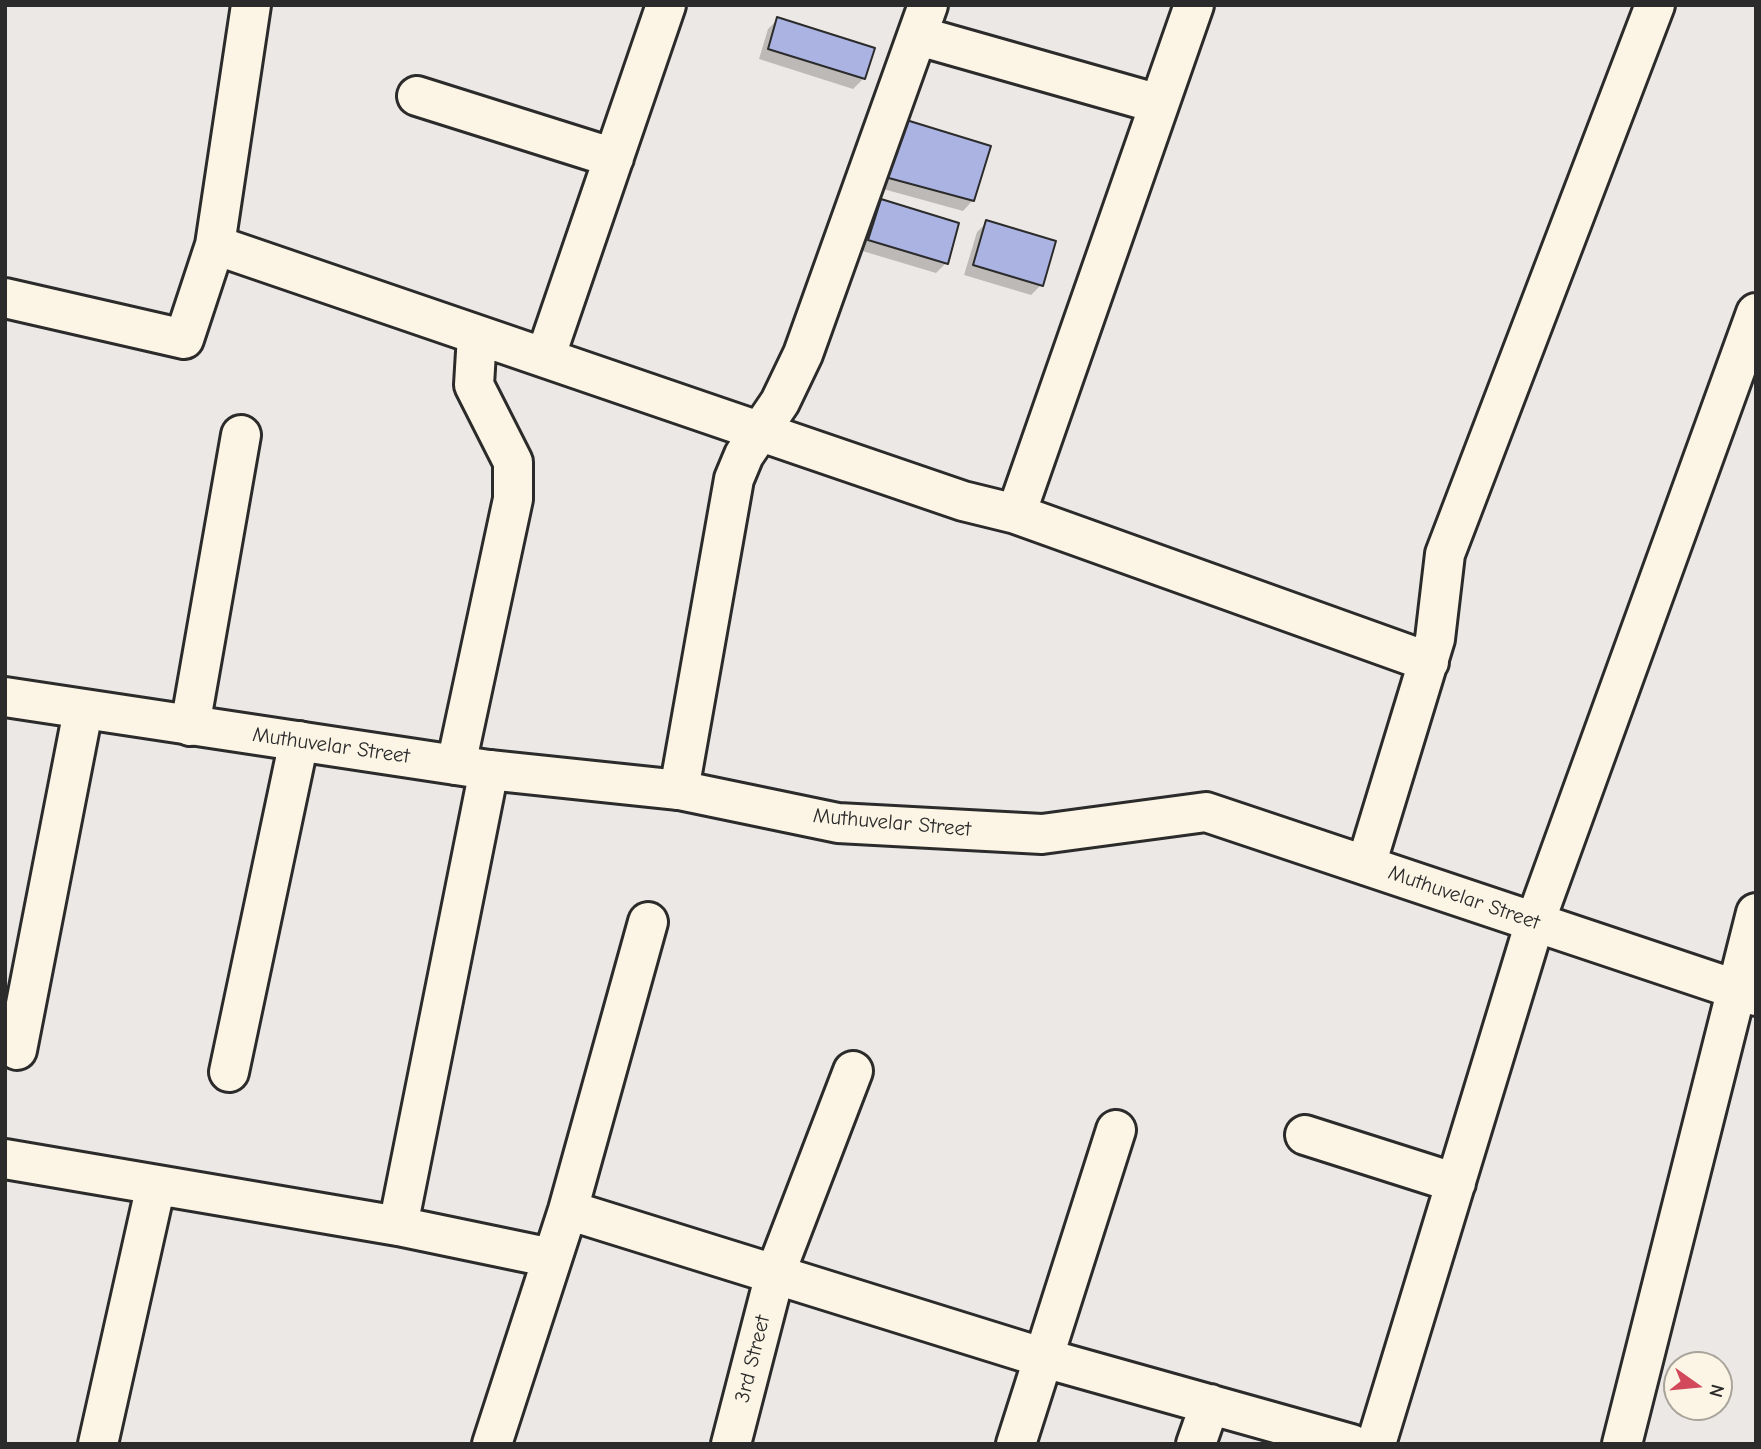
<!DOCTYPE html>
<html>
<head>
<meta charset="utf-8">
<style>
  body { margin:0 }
  #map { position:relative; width:1761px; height:1449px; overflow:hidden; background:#ece8e5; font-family:"Comic Neue",sans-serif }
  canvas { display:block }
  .frame { position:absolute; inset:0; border:7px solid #2b2b2b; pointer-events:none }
  .north { position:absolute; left:1663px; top:1351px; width:70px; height:70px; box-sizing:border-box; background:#fcf5e5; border:2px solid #a8a49b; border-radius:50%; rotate:105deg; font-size:19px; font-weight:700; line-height:28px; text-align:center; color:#2b2b2b }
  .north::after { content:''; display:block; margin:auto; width:24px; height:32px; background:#d1495b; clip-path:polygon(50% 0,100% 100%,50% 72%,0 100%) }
</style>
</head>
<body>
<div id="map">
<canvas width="1761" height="1449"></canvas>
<div class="frame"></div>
<div class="north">N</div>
</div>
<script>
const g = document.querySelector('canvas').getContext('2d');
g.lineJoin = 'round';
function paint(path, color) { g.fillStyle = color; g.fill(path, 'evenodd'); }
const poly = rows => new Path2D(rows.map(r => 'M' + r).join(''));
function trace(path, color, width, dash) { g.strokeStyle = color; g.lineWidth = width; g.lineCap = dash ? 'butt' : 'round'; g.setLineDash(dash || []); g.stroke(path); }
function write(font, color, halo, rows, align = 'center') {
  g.font = font + ' "Comic Neue",sans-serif'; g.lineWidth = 5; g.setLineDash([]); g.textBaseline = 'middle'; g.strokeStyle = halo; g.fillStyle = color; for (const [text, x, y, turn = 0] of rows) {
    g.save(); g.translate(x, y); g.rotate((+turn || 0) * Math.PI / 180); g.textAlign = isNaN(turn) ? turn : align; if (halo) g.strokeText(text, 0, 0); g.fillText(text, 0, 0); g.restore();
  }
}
const shadow = poly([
  [778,19,872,49,863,79,853,89,759,59,768,29],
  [893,132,973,200,963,211,876,187],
  [881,201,946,263,936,273,859,250,871,211],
  [987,222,1041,285,1031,295,964,275,977,232]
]);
const building = poly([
  [777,17,875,48,865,79,768,49,777,17],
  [903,119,991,146,974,201,885,177,903,119],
  [881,199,959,223,948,264,868,240,881,199],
  [986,220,1056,241,1043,286,973,265,986,220]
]);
const minor = poly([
  [919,36,1159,104],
  [417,96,614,158],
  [215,245,251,5],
  [5,298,184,339,215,245,963,501,1016,514,1194,5],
  [545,358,666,5],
  [1016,514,1429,662],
  [190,726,241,435],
  [456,765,513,499,513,462,474,385,477,335],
  [679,790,734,479,744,455,780,402,803,354,928,5],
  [1366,865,1435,639,1445,554,1655,5],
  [17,1050,83,711],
  [229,1072,299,741],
  [1305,1135,1456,1183],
  [5,1159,398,1226,552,1258],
  [568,1210,1044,1358,1351,1444],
  [398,1226,489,770],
  [98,1444,156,1185],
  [492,1444,568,1210,648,922],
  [731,1444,775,1274,853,1071],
  [1016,1444,1116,1130],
  [1196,1444,1210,1404],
  [1376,1444,1535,922,1756,313],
  [1622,1444,1756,913]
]);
const tertiary = poly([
  [5,697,489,770,679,790,838,823,1042,834,1206,812,1756,996]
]);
const streetNames = [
  ["Muthuvelar Street",331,746,8],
  ["Muthuvelar Street",892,823,5],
  ["Muthuvelar Street",1464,898,19],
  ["3rd Street",753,1359,-76]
];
paint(shadow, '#0003');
paint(building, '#abb3e3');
trace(building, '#2b2b2b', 2);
trace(minor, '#2b2b2b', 44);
trace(tertiary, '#2b2b2b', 44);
trace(minor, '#fcf5e5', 38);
trace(tertiary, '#fcf5e5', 38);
write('21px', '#2b2b2b', '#fcf5e5', streetNames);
</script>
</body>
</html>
